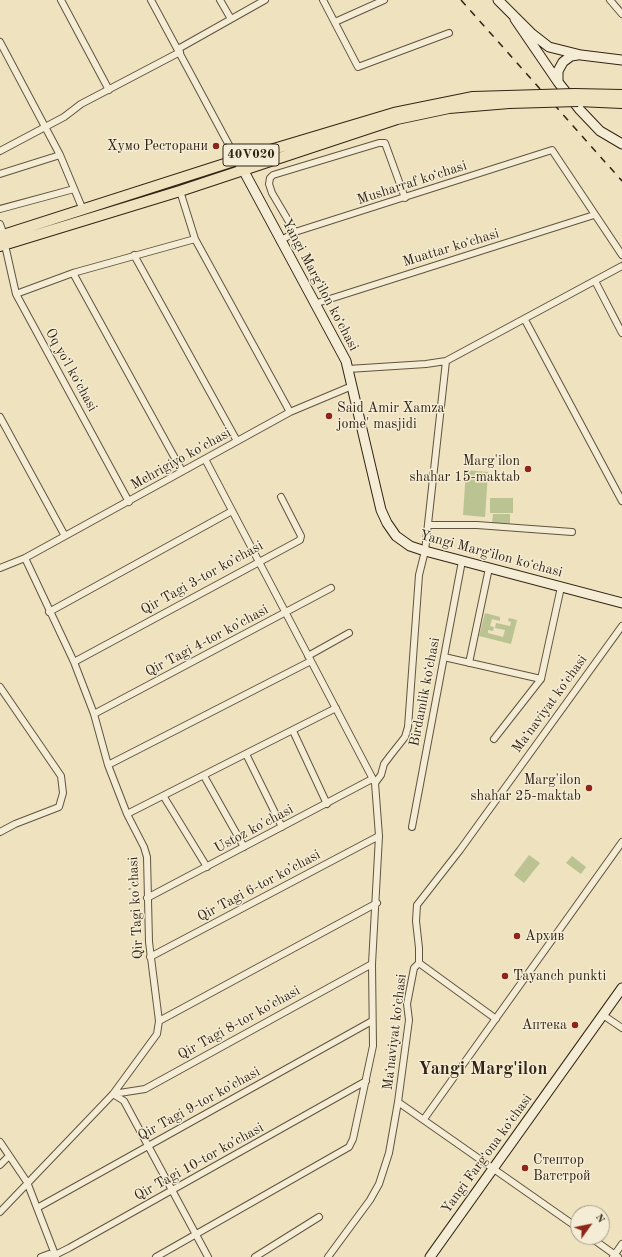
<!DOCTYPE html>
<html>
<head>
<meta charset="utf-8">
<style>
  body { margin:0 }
  #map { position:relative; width:622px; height:1257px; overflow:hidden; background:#eee2bf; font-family:"Old Standard TT",serif }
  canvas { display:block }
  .north { position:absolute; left:570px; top:1205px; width:40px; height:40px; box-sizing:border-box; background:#f4ecd5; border:1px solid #a69c88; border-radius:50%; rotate:57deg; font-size:11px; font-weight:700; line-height:16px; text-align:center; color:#322414 }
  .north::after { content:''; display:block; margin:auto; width:14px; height:18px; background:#8f2418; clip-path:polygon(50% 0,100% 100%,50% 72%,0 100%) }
</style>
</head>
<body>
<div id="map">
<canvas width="622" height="1257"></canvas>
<div class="north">N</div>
</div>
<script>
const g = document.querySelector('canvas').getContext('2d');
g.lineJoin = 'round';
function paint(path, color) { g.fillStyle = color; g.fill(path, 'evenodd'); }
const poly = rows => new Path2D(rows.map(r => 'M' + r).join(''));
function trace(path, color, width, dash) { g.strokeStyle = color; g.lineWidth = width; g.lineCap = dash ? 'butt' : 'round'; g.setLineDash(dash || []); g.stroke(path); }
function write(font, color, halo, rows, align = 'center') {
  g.font = font + ' "Old Standard TT",serif'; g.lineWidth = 3; g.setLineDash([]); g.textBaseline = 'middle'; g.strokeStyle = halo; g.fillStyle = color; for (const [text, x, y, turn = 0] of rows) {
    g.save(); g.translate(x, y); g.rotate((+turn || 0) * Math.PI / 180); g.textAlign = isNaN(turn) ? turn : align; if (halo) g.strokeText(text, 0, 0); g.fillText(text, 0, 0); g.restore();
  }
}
const green = poly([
  [466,470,488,472,485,517,463,515],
  [490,498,513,498,513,513,490,513],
  [493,514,510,514,510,523,492,523],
  [485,613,500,617,500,621,492,619,490,626,494,627,493,631,488,630,488,633,503,637,505,630,495,628,496,623,510,626,511,622,508,621,509,618,517,620,511,644,479,636],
  [529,855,540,863,524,883,514,875],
  [572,856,586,867,581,874,566,863]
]);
const street = poly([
  [61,0,109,90],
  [151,0,237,160],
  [220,0,231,19],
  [323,0,358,67,449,33],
  [610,0,622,14],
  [335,22,384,0],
  [0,42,60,155,83,210],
  [178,49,265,0],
  [0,151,64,117,81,104,180,52],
  [0,174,60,155],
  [180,191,195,239,290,412],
  [0,209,74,189],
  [0,224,4,235],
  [295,232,272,193,269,184,270,178,273,175,379,143,385,143,405,198],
  [280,241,295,232,552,150,622,255],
  [5,245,16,294,129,502],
  [134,255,237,441],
  [73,273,182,471],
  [595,281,622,333],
  [16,294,73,273,195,239],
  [314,304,594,215],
  [525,320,622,501],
  [348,369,426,364,446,361,622,266],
  [0,417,65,536],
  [428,525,477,525,572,532],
  [0,568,25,558,290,412,352,386],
  [49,612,232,511],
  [308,656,349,633],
  [444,657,541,679,561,587],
  [74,662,300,540,301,536,281,497],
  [469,663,489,568],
  [0,687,61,776,63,793,59,807,15,824,0,832],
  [94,714,331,588],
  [293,731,327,804],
  [494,739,541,679],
  [246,754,282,827],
  [108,765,311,661],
  [204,776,244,847],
  [375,783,381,775,384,764,390,756,405,737,408,727,419,575,425,551,446,361],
  [164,797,207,867],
  [127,814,336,708],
  [412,827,462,561],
  [147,898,372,779],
  [150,957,379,836],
  [419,963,496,1019],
  [603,1015,622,1028],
  [159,1021,377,903],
  [113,1094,145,1089,372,964],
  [113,1094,124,1101,208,1257],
  [398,1102,578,1228],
  [424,1119,622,842],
  [0,1142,27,1182,56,1257],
  [0,1165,9,1156],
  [37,1208,372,1021],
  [0,1212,113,1094,157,1034,159,1021,149,942,147,857,144,847,127,814,108,765,94,714,74,662,25,558],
  [590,1237,618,1257],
  [41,1257,49,1254,55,1255,69,1248,366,1081],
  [156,1257,349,1147,353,1139,373,1046,372,964,379,836,375,783,205,459],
  [255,1257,319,1217],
  [328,1257,370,1200,379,1184,389,1153,398,1102,409,1020,407,1004,414,968,419,963,419,948,416,921,417,905,460,850,622,626],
  [613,1257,622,1244]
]);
const secondary = poly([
  [498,0,531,33,549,47,581,55,622,60],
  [515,19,558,82,580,110,600,131,622,144],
  [558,82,558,71,563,62,571,56,578,55],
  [240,164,346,361,381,510,387,523,396,536,410,546,425,551,622,603],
  [430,1257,622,988]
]);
const primary = poly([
  [574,94,622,95],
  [578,101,622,103],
  [0,236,237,160,394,113,473,97,507,96],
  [0,246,180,191,397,119,449,108,509,103]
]);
const rail = poly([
  [461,0,622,181]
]);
const primaryBridge = poly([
  [507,96,574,94],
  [509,103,578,101]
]);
const markers = [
  [216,146,4,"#8f2418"],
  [329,416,4,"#8f2418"],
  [528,469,4,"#8f2418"],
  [589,788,4,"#8f2418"],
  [517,936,4,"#8f2418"],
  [505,976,4,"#8f2418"],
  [575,1025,4,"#8f2418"],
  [525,1168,4,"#8f2418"]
];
const shields = [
  [251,155,56]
];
const shieldNames = [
  ["40V020",251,155]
];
const poiNames = [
  ["Хумо Ресторани",208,146],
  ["Said Amir Xamza",337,408,"left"],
  ["jome' masjidi",337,424,"left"],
  ["Marg'ilon",520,461],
  ["shahar 15-maktab",520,477],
  ["Marg'ilon",581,780],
  ["shahar 25-maktab",581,796],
  ["Архив",525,936,"left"],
  ["Tayanch punkti",513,976,"left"],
  ["Аптека",567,1025],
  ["Стептор",533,1160,"left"],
  ["Ватстрой",533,1176,"left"]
];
const streetNames = [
  ["Musharraf koʻchasi",412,183,-18],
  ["Muattar koʻchasi",451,248,-17],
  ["Yangi Margʻilon koʻchasi",320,285,62],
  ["Oq yoʻl koʻchasi",71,370,61],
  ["Mehrigiyo ko'chasi",181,459,-29],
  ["Yangi Margʻilon koʻchasi",491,554,15],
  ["Qir Tagi 3-tor koʼchasi",202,578,-29],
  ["Qir Tagi 4-tor koʼchasi",207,641,-28],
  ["Birdamlik koʻchasi",425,692,-79],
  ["Maʻnaviyat koʻchasi",550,704,-54],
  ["Ustoz ko'chasi",254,829,-28],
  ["Qir Tagi 6-tor koʼchasi",259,886,-28],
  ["Qir Tagi ko'chasi",136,908,-93],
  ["Qir Tagi 8-tor koʼchasi",239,1023,-29],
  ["Maʻnaviyat koʻchasi",395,1032,-83],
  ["Qir Tagi 9-tor koʼchasi",199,1104,-29],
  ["Yangi Fargʻona koʻchasi",487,1154,-54],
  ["Qir Tagi 10-tor koʼchasi",199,1162,-29]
];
const districtNames = [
  ["Yangi Marg'ilon",483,1069]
];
paint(green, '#bac391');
trace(street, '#61543f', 8);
trace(secondary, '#322414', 11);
trace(primary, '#322414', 12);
trace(street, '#f4ecd5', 6);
trace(secondary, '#f4ecd5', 9);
trace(primary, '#eee2bf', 10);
trace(rail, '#322414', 1.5, [7, 7]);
trace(primaryBridge, '#322414', 12, []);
trace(primaryBridge, '#eee2bf', 10);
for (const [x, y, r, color] of markers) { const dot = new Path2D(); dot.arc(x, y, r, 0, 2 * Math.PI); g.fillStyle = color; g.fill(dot); trace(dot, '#f4ecd5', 1.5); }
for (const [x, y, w] of shields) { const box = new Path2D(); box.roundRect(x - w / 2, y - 11, w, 22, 3); g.fillStyle = '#f4ecd5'; g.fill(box); trace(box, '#322414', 1); }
write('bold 13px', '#322414', null, shieldNames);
write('14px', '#322414', '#f4ecd5', poiNames, 'right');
write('14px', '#322414', '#f4ecd5', streetNames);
write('bold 18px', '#322414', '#f4ecd5', districtNames);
</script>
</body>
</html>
